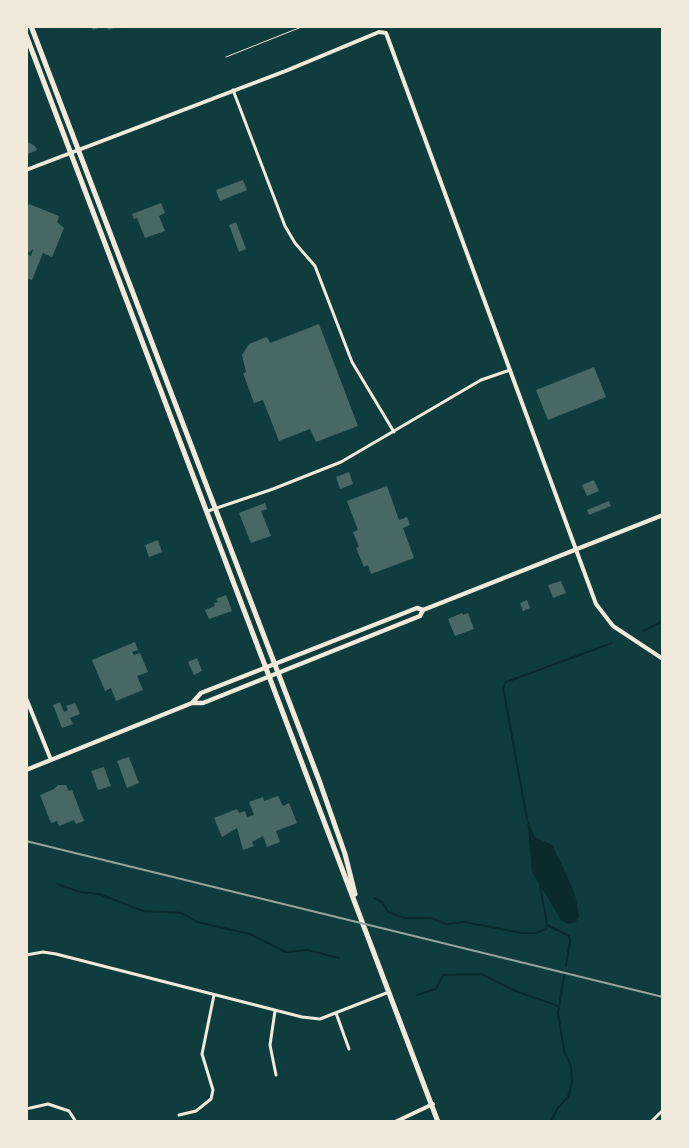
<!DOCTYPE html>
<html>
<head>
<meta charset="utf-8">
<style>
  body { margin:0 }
  #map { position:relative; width:689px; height:1148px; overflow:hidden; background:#0f3d3e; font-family:"DM Sans",sans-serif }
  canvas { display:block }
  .frame { position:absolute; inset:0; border:28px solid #f1e9da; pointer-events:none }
</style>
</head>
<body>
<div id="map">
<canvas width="689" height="1148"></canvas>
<div class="frame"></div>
</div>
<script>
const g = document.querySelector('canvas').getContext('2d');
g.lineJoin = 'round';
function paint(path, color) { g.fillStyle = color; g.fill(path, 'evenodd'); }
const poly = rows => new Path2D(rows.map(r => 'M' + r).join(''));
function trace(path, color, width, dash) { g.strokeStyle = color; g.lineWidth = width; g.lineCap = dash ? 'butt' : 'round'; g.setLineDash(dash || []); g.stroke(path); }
const water = poly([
  [527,818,535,837,552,845,561,863,575,894,579,917,575,923,568,924,561,920,532,872]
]);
const stream = poly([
  [643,631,663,621],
  [527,819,503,687,506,682,612,643],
  [57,884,80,892,99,894,143,911,182,913,197,922,250,934,286,952,308,950,339,958],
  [540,885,547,925,569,936,570,941,566,966],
  [374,898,382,902,388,912,405,918,431,918,446,924,464,922,522,933,537,933,546,929,547,925],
  [417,995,436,989,443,975,481,974,513,990,558,1006],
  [551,1122,557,1109,568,1097,572,1083,571,1066,564,1051,558,1013,564,976]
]);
const building = poly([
  [88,26,117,26,110,30,102,26,94,30],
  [26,141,35,146,37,150,26,155],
  [243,180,247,190,220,201,216,190],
  [161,203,165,213,159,216,165,231,145,238,137,218,134,219,132,214],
  [29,204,59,216,57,222,64,228,52,257,43,253,32,280,26,278,26,256,27,254,31,256,33,249,30,252,26,251,26,212],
  [236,222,246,249,239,252,229,225],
  [319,324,358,426,316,442,310,429,279,441,263,400,254,403,243,373,246,372,242,355,249,344,267,337,270,343],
  [594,367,606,397,548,420,536,390],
  [349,472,353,484,340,489,336,477],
  [594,480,599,491,587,496,582,485],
  [387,486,399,520,407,517,410,525,403,528,414,558,371,574,368,565,364,567,356,548,359,547,353,532,358,530,347,501],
  [609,501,611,506,589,515,587,510],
  [265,503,267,509,261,511,271,536,251,543,239,513],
  [158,540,162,552,149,557,145,545],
  [561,581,566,593,553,598,548,585],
  [226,595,232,611,209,619,205,610,215,606,214,603,218,602,216,599],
  [527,600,530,608,523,611,520,603],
  [462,613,463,615,468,613,474,629,455,636,448,619],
  [135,642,138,650,132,652,134,655,140,653,148,672,137,676,143,690,116,701,111,688,105,691,92,660],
  [197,658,202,671,194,675,188,662],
  [60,702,64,712,68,710,66,706,75,703,80,714,70,718,73,724,62,728,53,705],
  [129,757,139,783,127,788,117,761],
  [104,767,111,786,98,790,91,771],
  [58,785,66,785,69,791,72,790,84,821,76,824,74,820,59,826,57,821,51,823,40,795,54,789],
  [278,796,283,806,289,803,297,823,276,831,280,842,267,847,263,836,252,842,254,846,243,850,237,828,222,837,214,818,237,809,239,813,245,811,247,817,254,815,249,802,263,797,264,801]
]);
const service = poly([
  [226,57,304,26]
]);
const minor = poly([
  [233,90,285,226,295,243,315,266,352,362,394,432],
  [208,511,273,489,341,462,481,380,510,370],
  [26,955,43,952,56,954,302,1017,320,1019,389,992],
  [275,1011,270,1045,276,1075],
  [336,1013,349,1049],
  [26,1109,48,1104,69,1111,76,1122],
  [179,1115,196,1111,211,1099,213,1090,202,1054,214,995],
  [651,1122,663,1110]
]);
const tertiary = poly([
  [26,170,288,70,379,32,386,33,596,604,613,626,663,659],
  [26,698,51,760],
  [395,1122,433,1104]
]);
const secondary = poly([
  [192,703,203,703,420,616,423,610,663,515],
  [26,770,192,703,201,693,417,608,423,610]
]);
const primary = poly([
  [31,26,319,780,345,854,355,894],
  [26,35,438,1122]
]);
const rail = poly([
  [26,841,663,997]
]);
paint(water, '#0a2a2b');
trace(stream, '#0a2a2b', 2);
paint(building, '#486865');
trace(service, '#f1e9da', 1);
trace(minor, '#f1e9da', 3);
trace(tertiary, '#f1e9da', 4);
trace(secondary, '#f1e9da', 4.5);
trace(primary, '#f1e9da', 5);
trace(rail, '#97a49c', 2);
</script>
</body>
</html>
